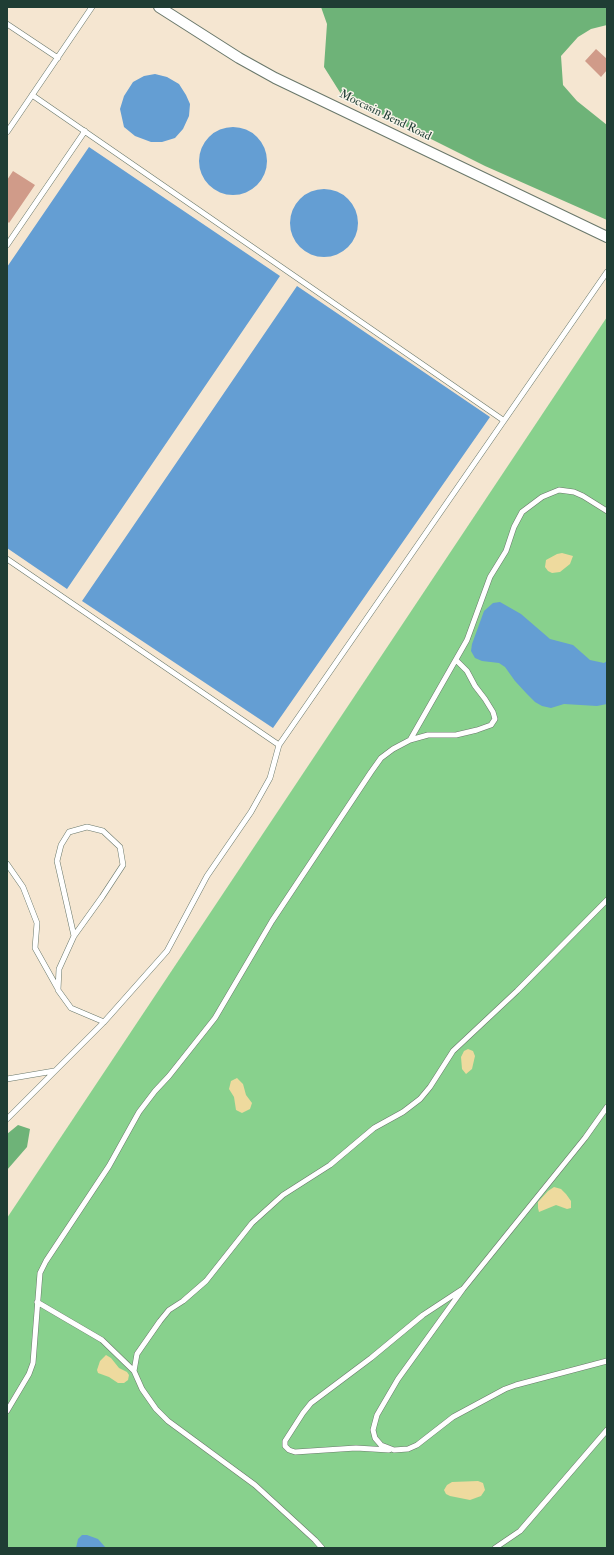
<!DOCTYPE html>
<html>
<head>
<meta charset="utf-8">
<style>
  body { margin:0 }
  #map { position:relative; width:614px; height:1555px; overflow:hidden; background:#f5e6d1; font-family:"IM FELL Double Pica",serif }
  canvas { display:block }
  .frame { position:absolute; inset:0; border:8px solid #1f3d34; pointer-events:none }
</style>
</head>
<body>
<div id="map">
<canvas width="614" height="1555"></canvas>
<div class="frame"></div>
</div>
<script>
const g = document.querySelector('canvas').getContext('2d');
g.lineJoin = 'round';
function paint(path, color) { g.fillStyle = color; g.fill(path, 'evenodd'); }
const poly = rows => new Path2D(rows.map(r => 'M' + r).join(''));
function trace(path, color, width, dash) { g.strokeStyle = color; g.lineWidth = width; g.lineCap = dash ? 'butt' : 'round'; g.setLineDash(dash || []); g.stroke(path); }
function write(font, color, halo, rows, align = 'center') {
  g.font = font + ' "IM FELL Double Pica",serif'; g.lineWidth = 3; g.setLineDash([]); g.textBaseline = 'middle'; g.strokeStyle = halo; g.fillStyle = color; for (const [text, x, y, turn = 0] of rows) {
    g.save(); g.translate(x, y); g.rotate((+turn || 0) * Math.PI / 180); g.textAlign = isNaN(turn) ? turn : align; if (halo) g.strokeText(text, 0, 0); g.fillText(text, 0, 0); g.restore();
  }
}
const green = poly([
  [607,317,607,1548,7,1548,7,1218]
]);
const forest = poly([
  [321,7,607,7,607,25,591,29,578,37,561,56,563,85,577,101,607,125,607,220,485,166,341,94,324,67,327,24],
  [18,1125,30,1129,27,1147,7,1170,7,1134]
]);
const sand = poly([
  [562,553,573,556,570,564,560,572,552,573,548,571,545,567,546,560,557,554],
  [468,1049,473,1051,475,1056,472,1069,466,1074,462,1069,461,1057,464,1051],
  [237,1078,243,1084,246,1095,252,1103,250,1109,242,1113,236,1110,234,1097,229,1089,231,1081],
  [554,1187,561,1189,566,1194,571,1201,571,1208,567,1209,556,1205,539,1212,538,1208,538,1202,548,1191],
  [106,1355,111,1358,119,1368,127,1372,129,1375,128,1380,124,1383,118,1383,109,1377,98,1373,97,1370,100,1361],
  [478,1481,483,1483,485,1490,481,1496,470,1500,450,1496,446,1494,444,1490,447,1485,452,1482]
]);
const water = poly([
  [155,74,167,77,179,84,186,95,190,104,189,116,183,129,175,138,162,142,151,142,135,136,124,127,120,109,124,96,133,82,144,76],
  '199 161a34 34 0 1 1 68 0a34 34 0 1 1-68 0Z',
  [89,147,280,276,67,589,7,548,7,267],
  '290 223a34 34 0 1 1 68 0a34 34 0 1 1-68 0Z',
  [297,286,490,417,273,728,82,601],
  [500,602,521,614,550,639,573,645,590,660,604,663,607,661,607,704,597,706,564,704,551,708,542,706,535,702,527,694,515,681,505,667,499,663,482,661,475,658,471,651,472,644,484,611,493,603],
  [82,1535,87,1535,98,1539,106,1548,76,1548,78,1539]
]);
const building = poly([
  [596,49,607,59,607,70,601,77,585,61],
  [13,171,35,185,9,223,7,221,7,180]
]);
const lane = poly([
  [7,24,58,58],
  [32,95,503,420],
  [7,132,92,7],
  [7,245,85,131],
  [7,559,279,745,607,272],
  [410,740,467,640,490,577,506,551,514,527,522,512,542,497,559,490,574,492,583,496,607,511],
  [7,864,23,887,37,923,35,948,58,989],
  [74,936,57,861,61,845,69,832,87,827,103,831,120,847,123,865,102,897,74,936,59,969,58,990,71,1008,104,1022],
  [7,1079,54,1071],
  [607,1107,585,1138,463,1289,398,1379,377,1415,373,1430,375,1438,381,1445,394,1450,408,1449,417,1445,453,1417,505,1389,516,1385,607,1361],
  [7,1119,104,1022,167,951,207,876,251,812,270,778,279,745],
  [37,1302,102,1340,134,1371,142,1389,156,1409,168,1421,255,1485,315,1540,322,1548],
  [134,1371,137,1354,160,1321,169,1310,183,1301,206,1281,252,1223,283,1195,330,1165,374,1128,403,1112,420,1099,430,1087,453,1051,517,991,607,900],
  [7,1411,29,1374,33,1363,40,1273,46,1261,109,1166,139,1112,155,1091,169,1076,215,1018,272,921,371,772,381,758,393,749,410,740,428,735,456,735,477,730,491,725,495,719,493,712,485,699,475,686,467,671,456,660],
  [389,1450,356,1448,295,1452,289,1450,285,1446,285,1441,303,1413,311,1403,371,1358,423,1315,461,1290],
  [495,1548,520,1531,607,1430]
]);
const street = poly([
  [159,7,239,58,275,78,607,237]
]);
const streetNames = [
  ["Moccasin Bend Road",385,116,26]
];
paint(green, '#88d18d');
paint(forest, '#6eb378');
paint(sand, '#eeda9e');
paint(water, '#649ed3');
paint(building, '#d09b89');
trace(lane, '#6a786b', 6);
trace(street, '#6a786b', 12);
trace(lane, '#fff', 5);
trace(street, '#fff', 10);
write('12px', '#1f3d34', '#f7f3e8', streetNames);
</script>
</body>
</html>
